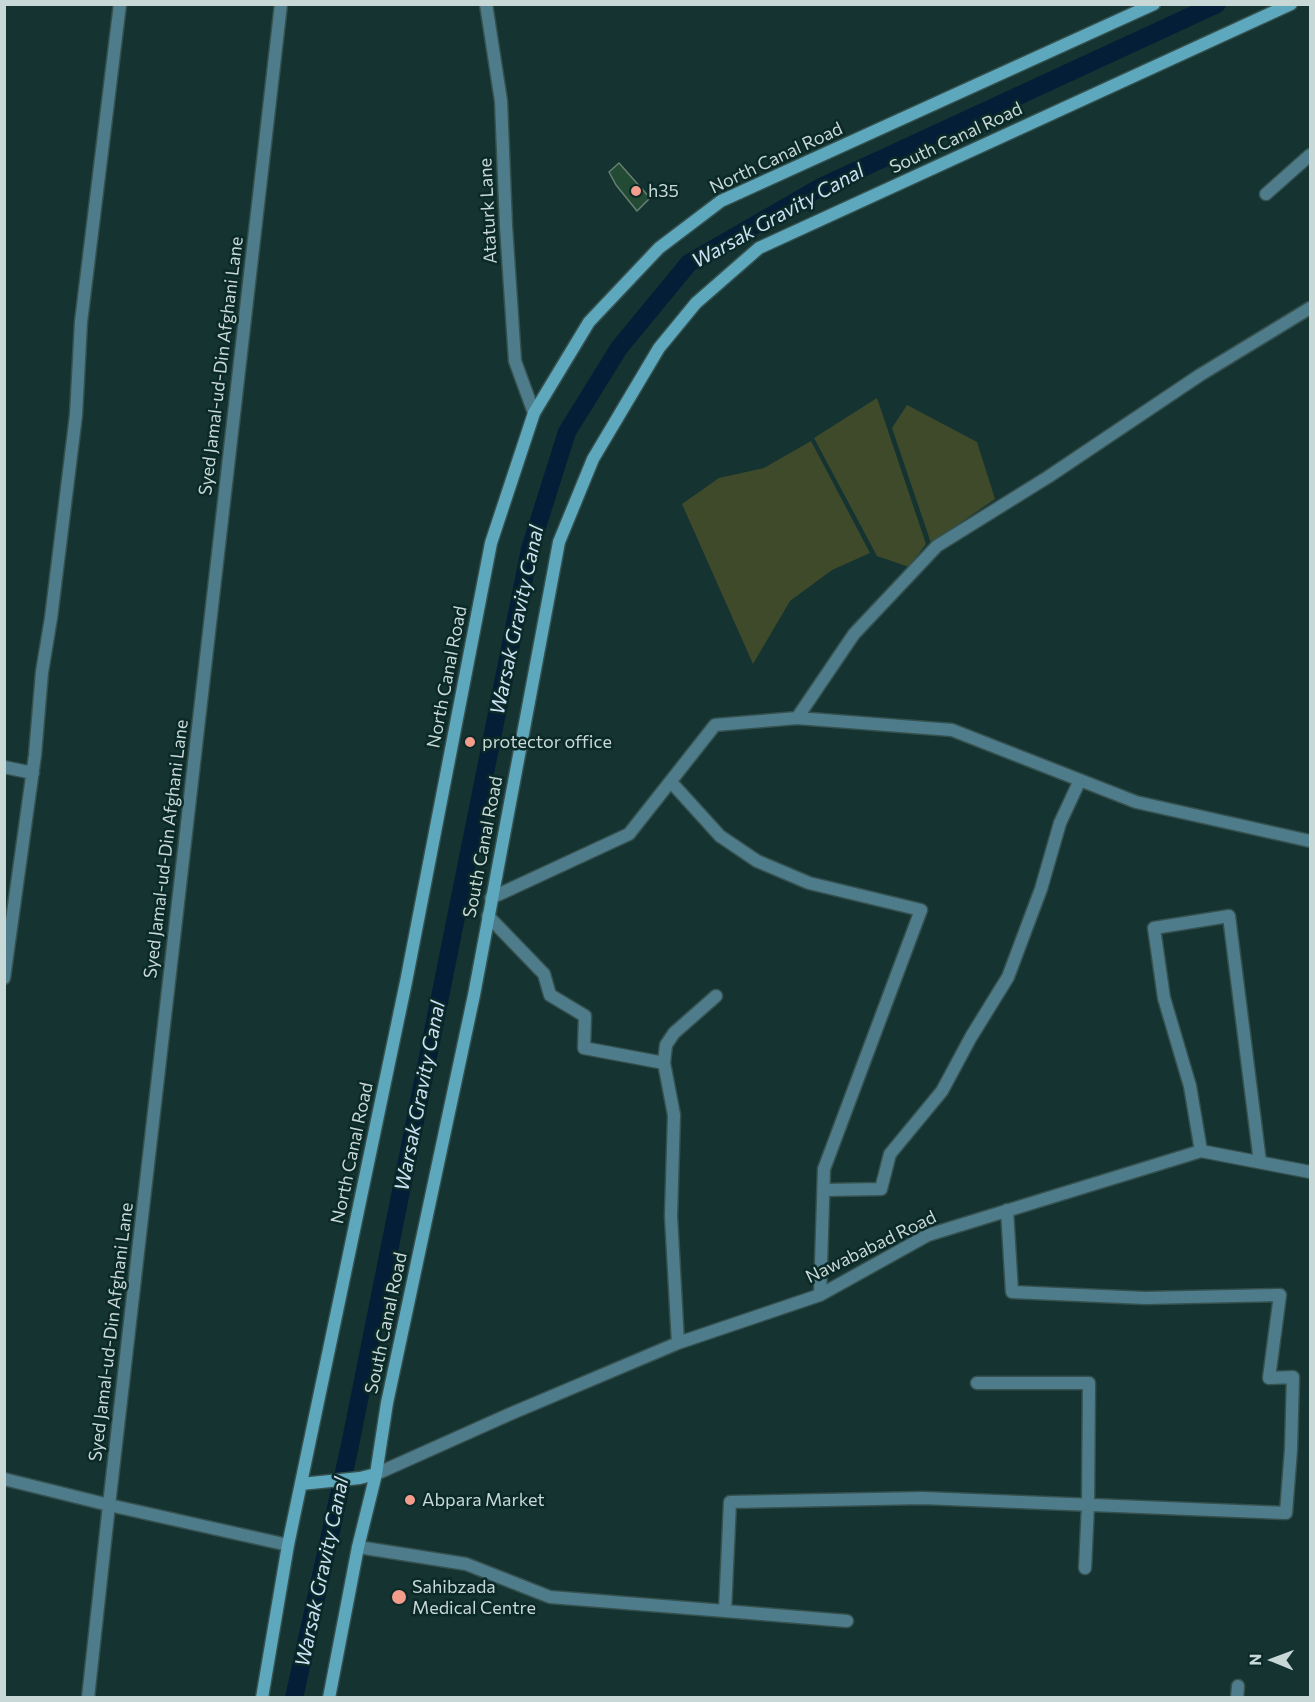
<!DOCTYPE html>
<html>
<head>
<meta charset="utf-8">
<style>
  body { margin:0 }
  #map { position:relative; width:1315px; height:1702px; overflow:hidden; background:#153331; font-family:Commissioner,sans-serif }
  canvas { display:block }
  .frame { position:absolute; inset:0; border:6px solid #c7d8d6; pointer-events:none }
  .north { position:absolute; left:1243px; top:1630px; width:60px; height:60px; -webkit-text-stroke:4px #0a2927; paint-order:stroke; rotate:271deg; font-size:16px; font-weight:700; line-height:24px; text-align:center; color:#c7d8d6 }
  .north::after { content:''; display:block; margin:auto; width:21px; height:27px; background:#c7d8d6; clip-path:polygon(50% 0,100% 100%,50% 72%,0 100%) }
</style>
</head>
<body>
<div id="map">
<canvas width="1315" height="1702"></canvas>
<div class="frame"></div>
<div class="north">N</div>
</div>
<script>
const g = document.querySelector('canvas').getContext('2d');
g.lineJoin = 'round';
function paint(path, color) { g.fillStyle = color; g.fill(path, 'evenodd'); }
const poly = rows => new Path2D(rows.map(r => 'M' + r).join(''));
function trace(path, color, width, dash) { g.strokeStyle = color; g.lineWidth = width; g.lineCap = dash ? 'butt' : 'round'; g.setLineDash(dash || []); g.stroke(path); }
function write(font, color, halo, rows, align = 'center') {
  g.font = font + ' Commissioner,sans-serif'; g.lineWidth = 5; g.setLineDash([]); g.textBaseline = 'middle'; g.strokeStyle = halo; g.fillStyle = color; for (const [text, x, y, turn = 0] of rows) {
    g.save(); g.translate(x, y); g.rotate((+turn || 0) * Math.PI / 180); g.textAlign = isNaN(turn) ? turn : align; if (halo) g.strokeText(text, 0, 0); g.fillText(text, 0, 0); g.restore();
  }
}
const green = poly([
  [877,398,926,544,909,567,877,556,814,438],
  [907,405,977,442,995,499,931,543,892,428],
  [811,441,870,553,832,570,790,601,753,664,682,504,719,478,764,468]
]);
const canal = poly([
  [294,1698,350,1445,530,549,567,432,619,348,689,263,819,188,1217,4]
]);
const building = poly([
  [619,163,650,198,637,211,616,185,609,172,619,163]
]);
const street = poly([
  [486,4,501,101,506,226,515,361,534,413],
  [1266,194,1310,155],
  [1310,308,1200,375,1048,477,937,546,854,634,797,718,952,730,1136,802,1310,841],
  [4,767,33,773],
  [671,782,720,836,757,861,809,883,921,910,824,1169,820,1295],
  [491,898,629,834,715,725,797,718],
  [488,916,544,974,550,995,585,1016,584,1048,664,1063,674,1115,671,1216,678,1343],
  [4,978,35,755,42,672,51,618,76,415,81,322,120,4],
  [664,1063,666,1045,674,1033,716,996],
  [1201,1151,1190,1086,1164,998,1154,928,1229,916,1260,1162],
  [824,1190,881,1189,890,1154,942,1091,971,1037,1008,977,1041,889,1060,823,1080,780],
  [977,1383,1089,1383,1088,1505,1085,1568],
  [376,1474,510,1414,678,1343,820,1295,928,1235,1201,1151,1310,1172],
  [4,1479,109,1505,288,1545],
  [358,1547,466,1564,550,1597,725,1611,730,1502,923,1498,1286,1513,1291,1449,1293,1377,1269,1378,1280,1295,1145,1298,1012,1292,1007,1210],
  [725,1611,847,1621],
  [88,1698,109,1505,281,4],
  [1237,1698,1238,1686]
]);
const secondary = poly([
  [301,1484,360,1478,376,1474],
  [262,1698,288,1545,406,982,491,543,534,413,589,322,659,248,721,201,1154,4],
  [329,1698,358,1547,376,1474,387,1403,474,995,559,542,593,459,659,348,696,303,759,248,1291,4]
]);
const markers = [
  [636,191,6,"#f49d8c"],
  [470,742,6,"#f49d8c"],
  [410,1500,6,"#f49d8c"],
  [399,1597,8,"#f49d8c"]
];
const streetNames = [
  ["South Canal Road",956,138,-25],
  ["North Canal Road",776,158,-25],
  ["Ataturk Lane",488,211,-93],
  ["Syed Jamal-ud-Din Afghani Lane",221,366,-83],
  ["North Canal Road",447,677,-79],
  ["South Canal Road",483,847,-79],
  ["Syed Jamal-ud-Din Afghani Lane",166,849,-83],
  ["North Canal Road",352,1153,-78],
  ["Nawababad Road",871,1247,-26],
  ["South Canal Road",386,1323,-78],
  ["Syed Jamal-ud-Din Afghani Lane",111,1332,-83]
];
const poiNames = [
  ["h35",648,191],
  ["protector office",482,742],
  ["Abpara Market",422,1500],
  ["Sahibzada",412,1587],
  ["Medical Centre",412,1608]
];
const waterNames = [
  ["Warsak Gravity Canal",778,216,-29],
  ["Warsak Gravity Canal",517,620,-78],
  ["Warsak Gravity Canal",420,1096,-79],
  ["Warsak Gravity Canal",322,1572,-78]
];
paint(green, '#3f4a2b');
trace(canal, '#041e37', 18);
paint(building, '#234a34');
trace(building, '#677f70', 1.5);
trace(street, '#35514f', 15);
trace(secondary, '#35514f', 15);
trace(street, '#4f7c8a', 12);
trace(secondary, '#5ea8be', 12);
for (const [x, y, r, color] of markers) { const dot = new Path2D(); dot.arc(x, y, r, 0, 2 * Math.PI); g.fillStyle = color; g.fill(dot); trace(dot, '#0a2927', 2); }
write('18px', '#c7d8d6', '#0a2927', streetNames);
write('18px', '#c7d8d6', '#0a2927', poiNames, 'left');
write('italic 20px', '#cde0f5', '#0a2927', waterNames);
</script>
</body>
</html>
